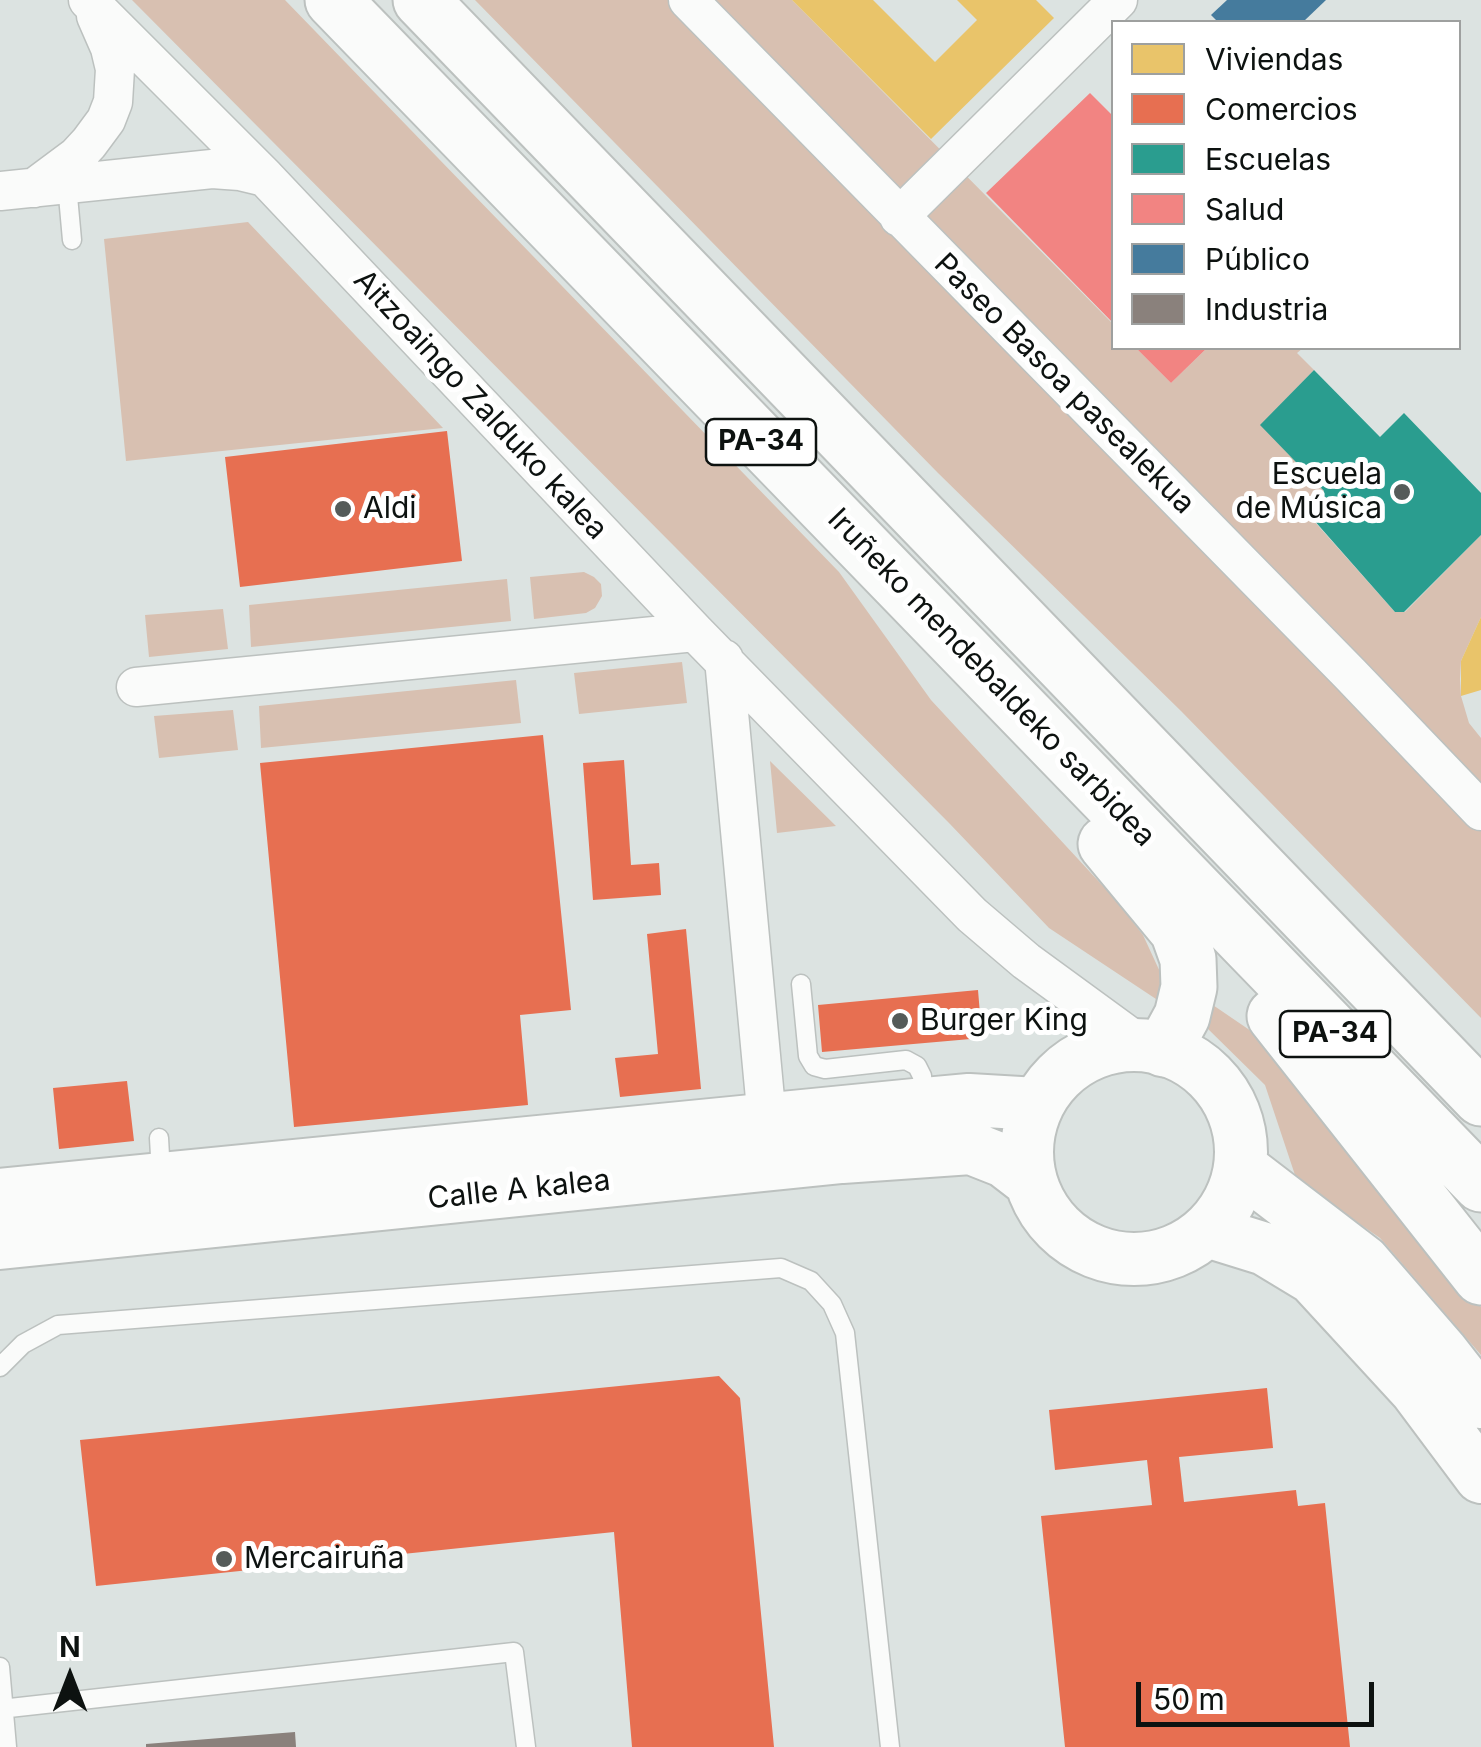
<!DOCTYPE html>
<html>
<head>
<meta charset="utf-8">
<style>
  body { margin:0 }
  #map { position:relative; width:1481px; height:1747px; overflow:hidden; background:#dce3e1; font-family:Inter,sans-serif }
  canvas { display:block }
  .legend { position:absolute; left:1111px; top:20px; width:350px; height:330px; box-sizing:border-box; background:#fff; border:2px solid #9ea09f; margin:0; padding:12px 18px; list-style:none; font-size:30px; color:#0d1210 }
  .legend li { display:flex; align-items:center; gap:20px; height:50px }
  .legend b { width:50px; border:2px solid #9ea09f }
  .north { position:absolute; left:20px; top:1627px; width:100px; height:100px; -webkit-text-stroke:8px #fff; paint-order:stroke; rotate:0deg; font-size:28px; font-weight:700; line-height:40px; text-align:center; color:#0d1210 }
  .north::after { content:''; display:block; margin:auto; width:35px; height:45px; background:#0d1210; clip-path:polygon(50% 0,100% 100%,50% 72%,0 100%) }
  .scale { position:absolute; left:1136px; top:1682px; width:238px; height:45px; box-sizing:border-box; border:5px solid #0d1210; border-top:0; padding-left:12px; font-size:30px; line-height:35px; white-space:nowrap; color:#0d1210; -webkit-text-stroke:8px #fff; paint-order:stroke }
</style>
</head>
<body>
<div id="map">
<canvas width="1481" height="1747"></canvas>
<ul class="legend">
<li><b style="height:28px;background:#e9c46a"></b>Viviendas</li>
<li><b style="height:28px;background:#e76f51"></b>Comercios</li>
<li><b style="height:28px;background:#2a9d8f"></b>Escuelas</li>
<li><b style="height:28px;background:#f28482"></b>Salud</li>
<li><b style="height:28px;background:#457b9d"></b>Público</li>
<li><b style="height:28px;background:#8a817c"></b>Industria</li>
</ul>
<div class="north">N</div>
<div class="scale">50 m</div>
</div>
<script>
const g = document.querySelector('canvas').getContext('2d');
g.lineJoin = 'round';
function paint(path, color) { g.fillStyle = color; g.fill(path, 'evenodd'); }
const poly = rows => new Path2D(rows.map(r => 'M' + r).join(''));
function trace(path, color, width, dash) { g.strokeStyle = color; g.lineWidth = width; g.lineCap = dash ? 'butt' : 'round'; g.setLineDash(dash || []); g.stroke(path); }
function write(font, color, halo, rows, align = 'center') {
  g.font = font + ' Inter,sans-serif'; g.lineWidth = 10; g.setLineDash([]); g.textBaseline = 'middle'; g.strokeStyle = halo; g.fillStyle = color; for (const [text, x, y, turn = 0] of rows) {
    g.save(); g.translate(x, y); g.rotate((+turn || 0) * Math.PI / 180); g.textAlign = isNaN(turn) ? turn : align; if (halo) g.strokeText(text, 0, 0); g.fillText(text, 0, 0); g.restore();
  }
}
const green = poly([
  [132,0,285,0,839,572,931,700,1115,899,1143,935,1161,974,1159,1001,1049,928,950,824],
  [475,0,792,0,1113,324,1114,348,1136,348,1171,383,1207,348,1303,348,1297,353,1314,370,1261,425,1324,491,1305,511,1395,612,1405,612,1481,535,1481,617,1461,661,1460,679,1461,696,1469,723,1481,738,1481,1018,1181,711,938,473],
  [248,222,443,428,126,461,104,239],
  [584,572,594,577,601,584,602,596,595,608,586,613,534,619,530,577],
  [507,579,511,621,251,647,249,605],
  [223,609,228,649,149,657,145,615],
  [682,662,687,703,579,714,574,673],
  [516,680,521,723,261,748,259,706],
  [233,710,238,750,159,758,154,716],
  [770,761,836,826,777,833],
  [1207,1001,1251,1031,1481,1307,1481,1355,1380,1238,1297,1181,1265,1085,1206,1027]
]);
const homes = poly([
  [792,0,873,0,935,62,977,20,957,0,1036,0,1054,18,931,139],
  [1481,617,1481,690,1461,696,1461,661]
]);
const shops = poly([
  [447,431,462,561,240,587,225,457],
  [543,735,571,1010,520,1015,528,1105,294,1127,260,763],
  [624,760,631,865,659,863,661,895,593,900,583,763],
  [686,929,701,1089,620,1097,615,1058,658,1054,647,934],
  [978,990,982,1038,822,1052,818,1005],
  [127,1081,134,1141,59,1149,53,1088],
  [719,1376,740,1398,774,1747,632,1747,614,1532,96,1586,80,1440],
  [1267,1388,1273,1448,1179,1457,1184,1502,1296,1490,1298,1506,1325,1503,1350,1747,1065,1747,1041,1516,1152,1505,1147,1460,1055,1470,1049,1410]
]);
const schools = poly([
  [1314,370,1380,437,1404,413,1481,493,1481,535,1404,612,1395,612,1305,510,1324,491,1260,425]
]);
const health = poly([
  [1090,93,1114,117,1114,324,986,193],
  [1136,348,1207,348,1171,383]
]);
const public = poly([
  [1227,0,1326,0,1303,22,1218,22,1211,15]
]);
const industry = poly([
  [295,1732,296,1747,146,1747,146,1744]
]);
const lane = poly([
  [67,185,72,240],
  [801,984,808,1056,814,1066,825,1069,906,1060,917,1066,922,1076,924,1099],
  [159,1138,160,1156,164,1173],
  [0,1367,23,1344,58,1325,781,1268,811,1281,832,1304,845,1333,890,1747],
  [0,1667,7,1747],
  [0,1709,514,1652,526,1747]
]);
const street = poly([
  [88,0,265,177,695,632,972,915,1026,961,1141,1045],
  [688,0,1350,674,1481,811],
  [34,188,77,156,89,143,106,120,113,102,115,69,110,48,96,16],
  [0,191,212,169,240,171,265,177],
  [899,217,1118,0],
  [724,659,767,1120],
  [136,687,695,632]
]);
const secondary = poly([
  '1027 1152a107 107 0 1 1 214 0a107 107 0 1 1-214 0Z',
  [1240,1167,1364,1262,1442,1352,1481,1402],
  [0,1195,925,1104,969,1100,1037,1104],
  [1207,1231,1265,1249,1313,1278,1416,1390,1481,1477],
  [0,1243,842,1157,971,1148,1004,1161,1030,1181]
]);
const highway = poly([
  [333,0,1481,1184],
  [421,0,1481,1098],
  [1106,844,1178,931,1188,959,1189,987,1182,1016,1164,1049],
  [1275,1016,1481,1277]
]);
const markers = [
  [1402,492,10,"#555b59"],
  [343,509,10,"#555b59"],
  [900,1021,10,"#555b59"],
  [224,1559,10,"#555b59"]
];
const shields = [
  [761,442,110],
  [1335,1034,110]
];
const shieldNames = [
  ["PA-34",761,442],
  ["PA-34",1335,1034]
];
const streetNames = [
  ["Paseo Basoa pasealekua",1064,384,45],
  ["Aitzoaingo Zalduko kalea",480,405,47],
  ["Iruñeko mendebaldeko sarbidea",991,678,46],
  ["Calle A kalea",519,1190,-6]
];
const poiNames = [
  ["Escuela",1382,475,"right"],
  ["de Música",1382,509,"right"],
  ["Aldi",363,509],
  ["Burger King",920,1021],
  ["Mercairuña",244,1559]
];
paint(green, '#d8c0b1');
paint(homes, '#e9c46a');
paint(shops, '#e76f51');
paint(schools, '#2a9d8f');
paint(health, '#f28482');
paint(public, '#457b9d');
paint(industry, '#8a817c');
trace(lane, '#bcc1bf', 21);
trace(street, '#bcc1bf', 41);
trace(secondary, '#bcc1bf', 56);
trace(highway, '#bcc1bf', 59);
trace(lane, '#fafbfa', 18);
trace(street, '#fafbfa', 38);
trace(secondary, '#fafbfa', 52);
trace(highway, '#fafbfa', 55);
for (const [x, y, r, color] of markers) { const dot = new Path2D(); dot.arc(x, y, r, 0, 2 * Math.PI); g.fillStyle = color; g.fill(dot); trace(dot, '#fff', 4); }
for (const [x, y, w] of shields) { const box = new Path2D(); box.roundRect(x - w / 2, y - 23, w, 46, 8); g.fillStyle = '#fff'; g.fill(box); trace(box, '#0d1210', 2.5); }
write('bold 28px', '#0d1210', null, shieldNames);
write('30px', '#0d1210', '#fff', streetNames);
write('30px', '#0d1210', '#fff', poiNames, 'left');
</script>
</body>
</html>
